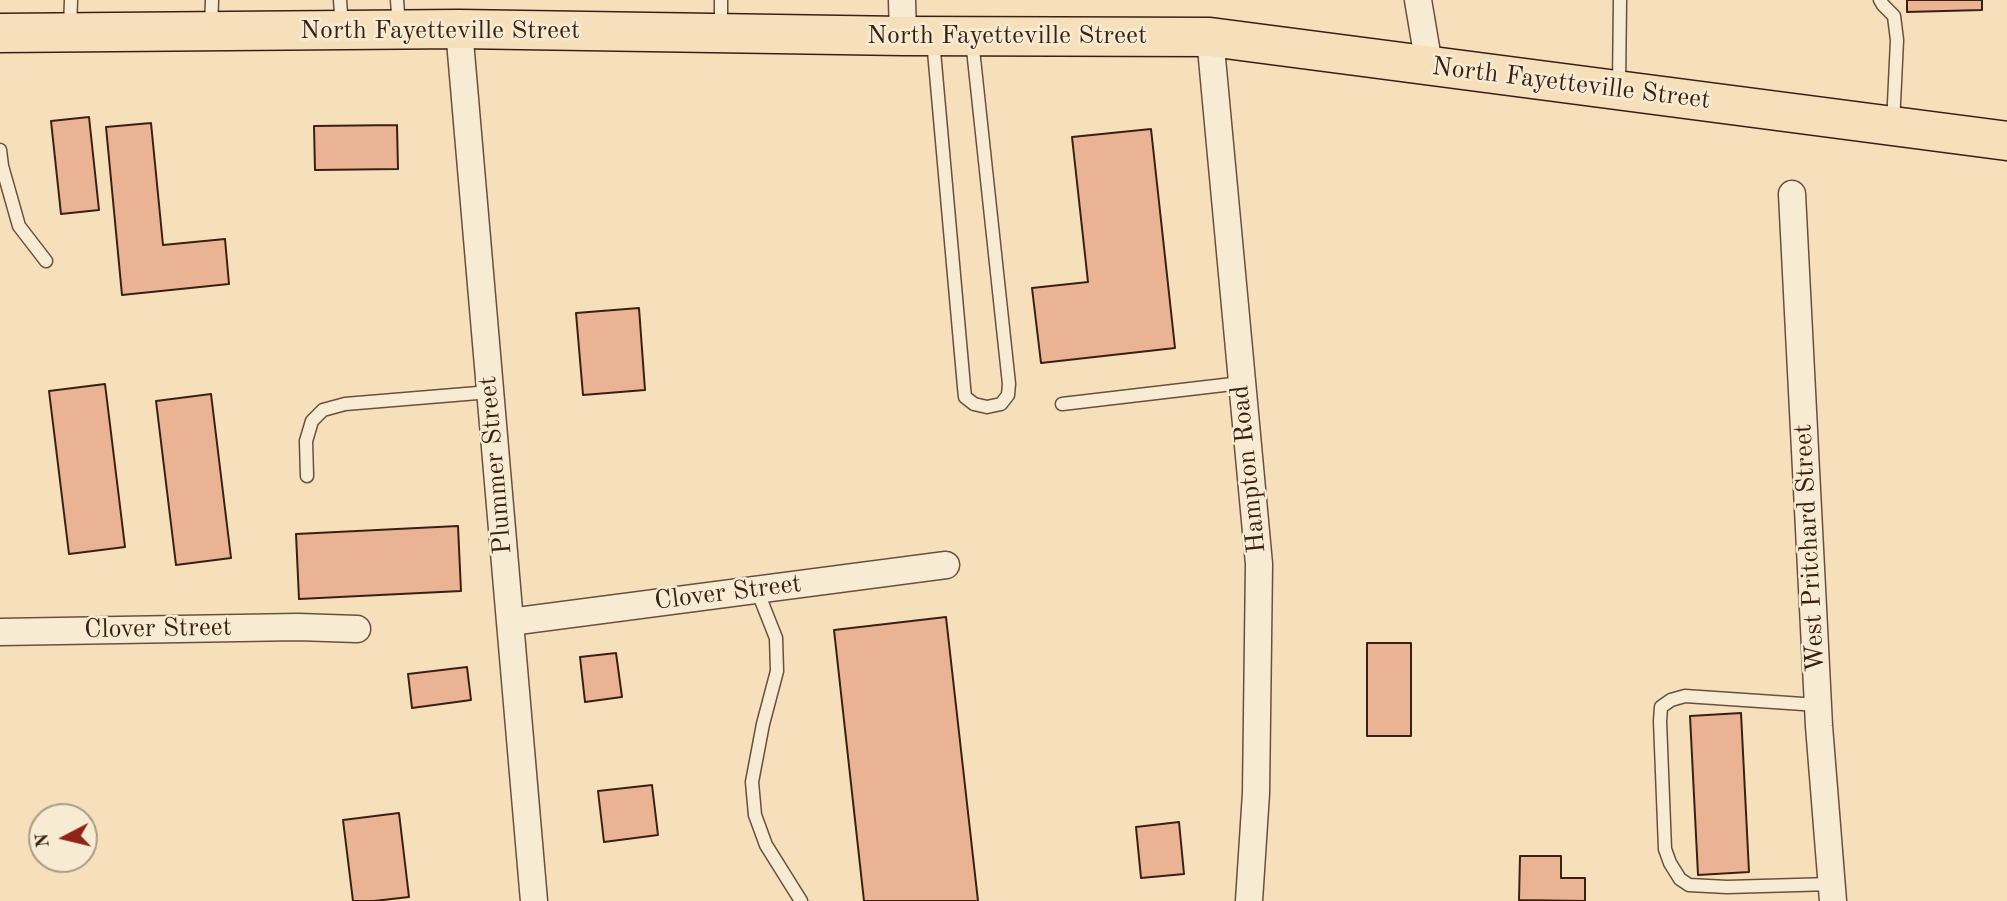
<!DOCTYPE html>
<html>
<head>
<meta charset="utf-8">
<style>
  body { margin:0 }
  #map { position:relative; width:2007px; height:901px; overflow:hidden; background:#f5e0bb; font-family:"Old Standard TT",serif }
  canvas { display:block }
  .north { position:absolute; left:28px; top:803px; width:70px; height:70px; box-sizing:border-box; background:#f8ebd3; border:2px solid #ac9a86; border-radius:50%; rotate:263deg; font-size:19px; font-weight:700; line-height:28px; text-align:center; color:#3a2013 }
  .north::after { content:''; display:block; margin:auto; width:24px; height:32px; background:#8f2418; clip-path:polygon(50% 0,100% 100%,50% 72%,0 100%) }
</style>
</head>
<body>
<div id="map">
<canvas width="2007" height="901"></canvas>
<div class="north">N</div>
</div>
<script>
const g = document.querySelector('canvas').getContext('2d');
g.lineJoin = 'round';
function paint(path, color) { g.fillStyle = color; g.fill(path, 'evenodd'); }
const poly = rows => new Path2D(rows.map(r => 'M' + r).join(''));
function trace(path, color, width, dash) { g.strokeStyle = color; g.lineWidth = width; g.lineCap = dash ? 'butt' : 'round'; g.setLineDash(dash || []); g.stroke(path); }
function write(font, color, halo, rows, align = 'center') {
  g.font = font + ' "Old Standard TT",serif'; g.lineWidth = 5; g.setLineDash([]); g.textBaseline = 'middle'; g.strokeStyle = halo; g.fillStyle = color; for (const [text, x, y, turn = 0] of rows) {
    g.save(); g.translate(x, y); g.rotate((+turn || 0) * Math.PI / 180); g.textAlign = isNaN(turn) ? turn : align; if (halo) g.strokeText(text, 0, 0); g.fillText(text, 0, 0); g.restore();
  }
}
const building = poly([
  [1907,0,1982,0,1982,10,1907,12,1907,0],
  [89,117,99,210,61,214,51,121,89,117],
  [151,123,163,245,225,239,229,284,122,295,106,127,151,123],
  [397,125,398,169,315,170,314,126,397,125],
  [1151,129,1175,348,1041,363,1032,288,1088,282,1072,137,1151,129],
  [639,308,645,390,583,395,576,313,639,308],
  [105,384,125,547,69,554,49,391,105,384],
  [211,394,231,558,176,565,156,401,211,394],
  [458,526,461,591,299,599,296,534,458,526],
  [946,617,978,901,864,901,834,630,946,617],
  [1367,643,1411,643,1411,736,1367,736,1367,643],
  [616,653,622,697,585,702,580,657,616,653],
  [467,667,471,700,412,708,408,674,467,667],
  [1741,713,1749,872,1698,875,1690,716,1741,713],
  [652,785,658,835,604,842,598,791,652,785],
  [399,813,409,897,374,901,353,901,343,820,399,813],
  [1179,822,1184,874,1141,878,1136,827,1179,822],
  [1520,856,1561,856,1561,878,1585,878,1585,901,1519,900,1520,856]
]);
const lane = poly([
  [340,0,342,26],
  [397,0,399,26],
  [1880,0,1883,5,1894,16,1897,40,1893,124],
  [70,28,71,0],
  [211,28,212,0],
  [721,29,721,0],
  [933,40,964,387,965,397,974,404,987,407,1001,404,1008,395,1009,384,972,40],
  [1619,86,1620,0],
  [0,150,2,166,19,226,46,261],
  [1062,404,1241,383],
  [307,476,306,441,312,421,323,410,345,404,490,392],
  [757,590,776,638,777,671,763,724,752,782,755,815,766,845,801,901],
  [1818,705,1685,696,1671,700,1661,707,1660,721,1665,849,1670,863,1680,879,1689,885,1727,887,1832,884]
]);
const street = poly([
  [902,0,903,36],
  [1418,0,1429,65],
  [459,29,534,901],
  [1210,37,1259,564,1256,793,1249,901],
  [1792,194,1819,726,1833,901],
  [510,622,946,565],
  [0,632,298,627,357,629]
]);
const primary = poly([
  [0,33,459,29,903,36,1210,37,2007,141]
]);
const streetNames = [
  ["North Fayetteville Street",440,31],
  ["North Fayetteville Street",1007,36],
  ["North Fayetteville Street",1571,84,7],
  ["Plummer Street",496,465,-95],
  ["Hampton Road",1249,469,-96],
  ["West Pritchard Street",1810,548,-93],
  ["Clover Street",728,593,-7],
  ["Clover Street",158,629,-1]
];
paint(building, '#eab494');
trace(building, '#3a2013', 2);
trace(lane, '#69503d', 15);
trace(street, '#69503d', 29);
trace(primary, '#3a2013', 41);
trace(lane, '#f8ebd3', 12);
trace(street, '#f8ebd3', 26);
trace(primary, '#f5e0bb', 38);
write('26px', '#3a2013', '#f8ebd3', streetNames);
</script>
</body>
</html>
